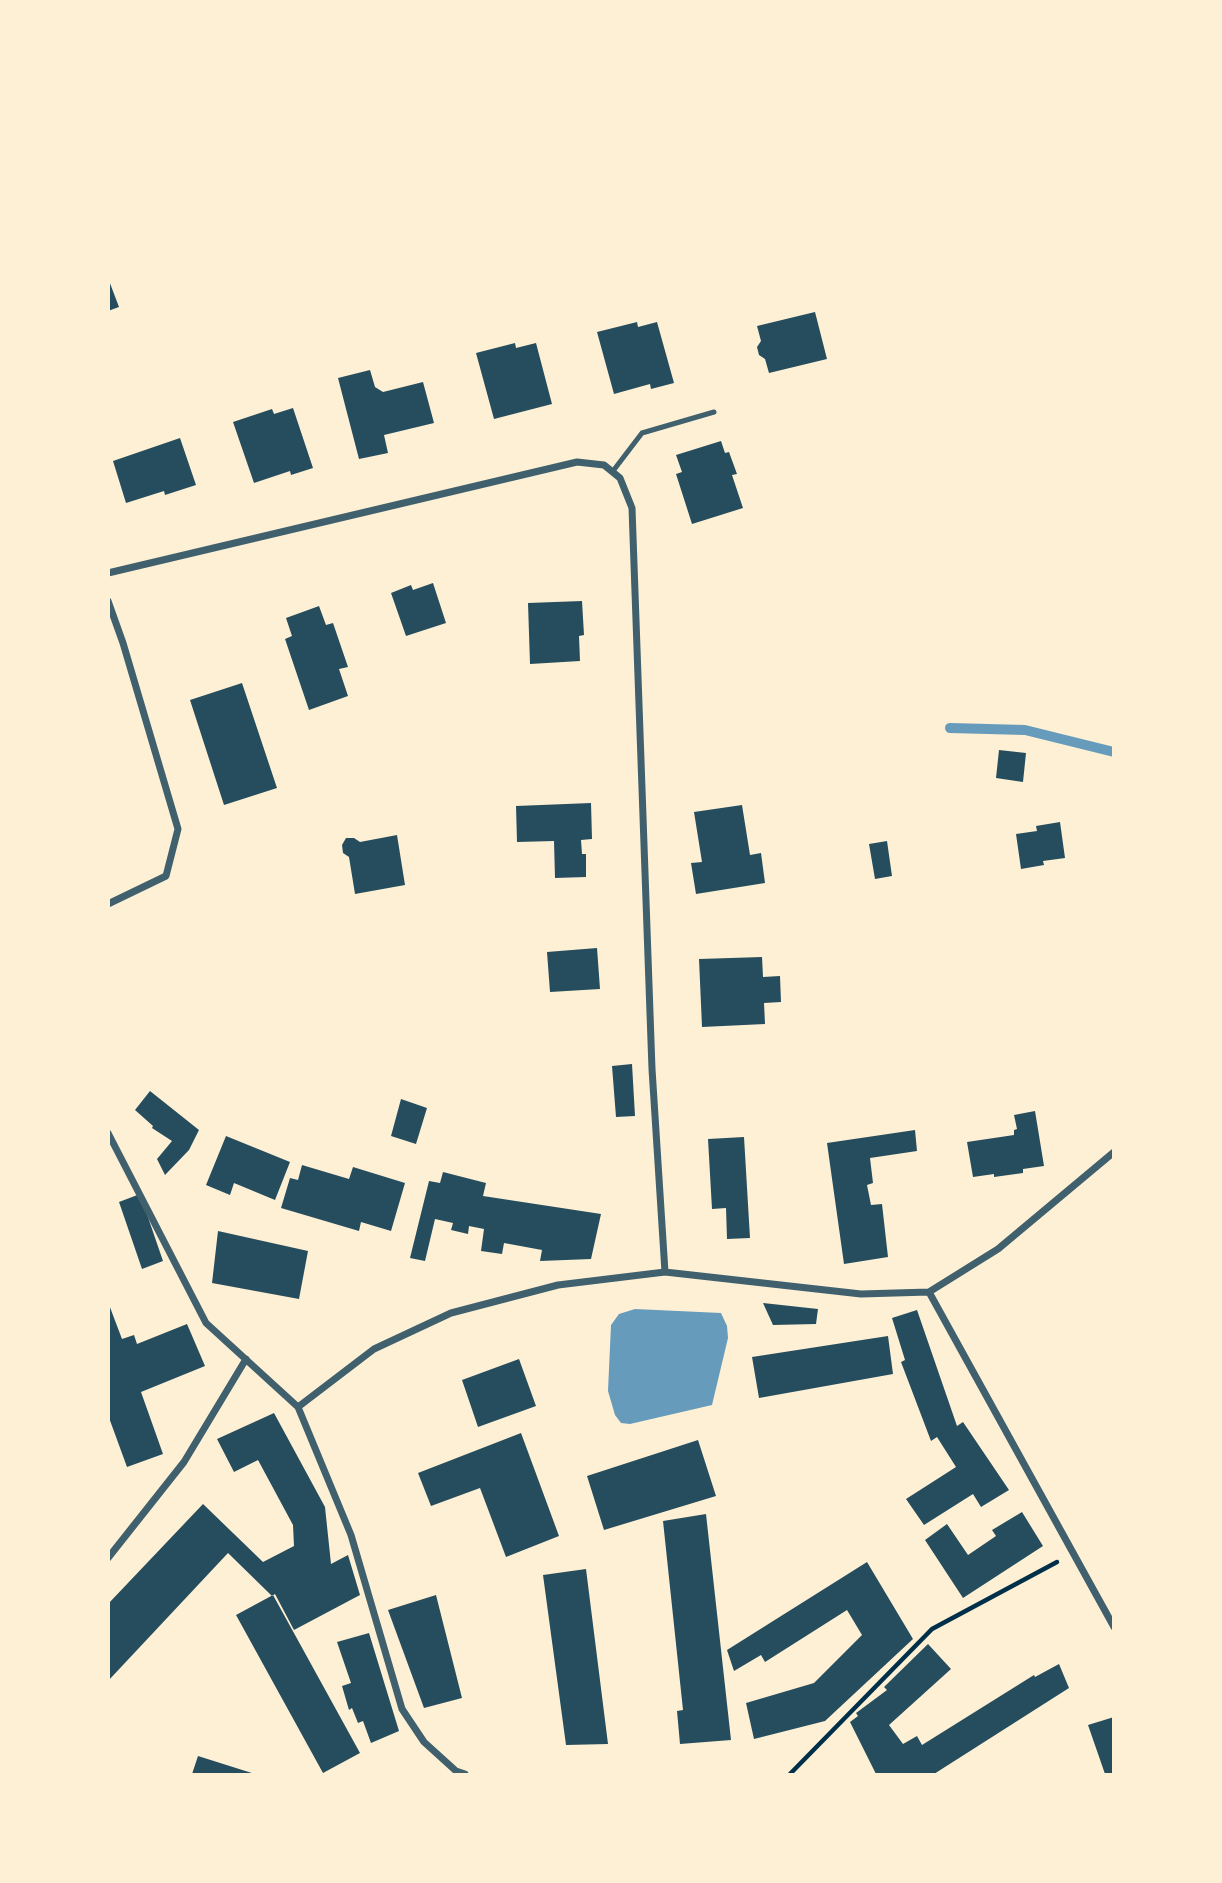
<!DOCTYPE html>
<html>
<head>
<meta charset="utf-8">
<style>
  body { margin:0 }
  #map { position:relative; width:1222px; height:1883px; overflow:hidden; background:#fdf0d5; font-family:"Titillium Web",sans-serif }
  canvas { display:block }
  .frame { position:absolute; inset:0; border:110px solid #fdf0d5; pointer-events:none }
</style>
</head>
<body>
<div id="map">
<canvas width="1222" height="1883"></canvas>
<div class="frame"></div>
</div>
<script>
const g = document.querySelector('canvas').getContext('2d');
g.lineJoin = 'round';
function paint(path, color) { g.fillStyle = color; g.fill(path, 'evenodd'); }
const poly = rows => new Path2D(rows.map(r => 'M' + r).join(''));
function trace(path, color, width, dash) { g.strokeStyle = color; g.lineWidth = width; g.lineCap = dash ? 'butt' : 'round'; g.setLineDash(dash || []); g.stroke(path); }
const water = poly([
  [635,1309,721,1313,727,1326,728,1338,712,1405,630,1424,621,1423,615,1415,608,1391,611,1325,619,1314]
]);
const stream = poly([
  [950,728,1025,730,1114,752]
]);
const building = poly([
  [108,278,119,307,108,311],
  [815,312,827,359,769,373,765,359,759,355,757,347,761,341,757,326],
  [637,322,638,327,657,322,674,383,651,389,650,384,614,394,597,332],
  [515,343,516,348,536,343,552,404,494,419,476,353],
  [370,370,375,387,383,392,423,382,434,423,384,435,388,453,359,459,338,378],
  [293,408,313,468,291,475,290,471,254,483,233,422,272,409,274,414],
  [180,438,196,485,165,495,164,491,126,503,113,461],
  [721,441,725,453,729,452,737,474,732,475,743,508,692,524,676,474,682,472,676,455],
  [433,583,446,623,406,636,391,593,411,585,413,590],
  [582,601,584,635,579,636,580,661,530,664,528,603],
  [319,606,326,625,333,623,348,667,339,669,348,696,309,710,285,639,292,636,286,618],
  [242,683,277,788,224,805,190,700],
  [999,750,1026,753,1023,782,996,778],
  [591,803,592,839,581,840,582,854,586,854,586,877,555,878,554,841,517,842,516,806],
  [742,805,750,855,761,853,765,883,696,894,691,863,702,862,694,812],
  [1060,822,1065,858,1043,861,1044,865,1021,869,1016,834,1037,831,1036,826],
  [397,835,405,885,355,894,349,857,343,853,342,845,346,838,354,838,360,842],
  [887,841,892,876,875,879,869,844],
  [597,948,600,989,550,992,547,952],
  [762,957,763,977,780,976,781,1002,764,1003,765,1024,702,1027,699,959],
  [632,1064,635,1116,616,1117,612,1066],
  [150,1091,199,1130,189,1150,165,1175,157,1159,172,1141,152,1128,153,1126,135,1110],
  [401,1099,427,1108,416,1144,391,1136],
  [1035,1111,1044,1166,1023,1169,1023,1173,994,1177,994,1174,973,1177,967,1142,1014,1135,1014,1130,1017,1129,1014,1115],
  [915,1130,917,1151,870,1158,873,1183,867,1185,871,1205,882,1204,888,1257,844,1264,827,1143],
  [226,1136,290,1162,275,1200,234,1183,230,1195,206,1185],
  [744,1137,750,1238,727,1239,726,1208,712,1209,708,1139],
  [302,1165,349,1179,353,1167,405,1183,391,1231,361,1222,359,1231,281,1208,290,1178,298,1180],
  [443,1172,486,1183,483,1196,601,1214,591,1259,540,1261,542,1250,504,1243,502,1254,481,1251,484,1229,469,1226,468,1234,451,1230,453,1223,435,1219,425,1261,410,1258,429,1181,440,1183],
  [140,1194,163,1261,142,1269,119,1202],
  [218,1231,308,1251,299,1299,212,1283],
  [108,1302,122,1339,134,1335,137,1344,187,1324,205,1366,141,1392,163,1454,127,1467,108,1415],
  [763,1303,818,1309,816,1324,773,1325],
  [917,1310,957,1426,963,1422,1009,1490,981,1507,973,1494,924,1525,906,1499,956,1467,937,1437,931,1441,901,1362,905,1360,892,1318],
  [888,1336,893,1374,759,1398,752,1357],
  [519,1359,536,1406,478,1427,462,1380],
  [274,1413,325,1507,331,1564,348,1555,360,1595,294,1630,275,1594,272,1596,228,1553,108,1681,108,1604,203,1504,263,1562,294,1546,293,1525,258,1460,234,1472,217,1439],
  [521,1433,559,1536,506,1557,480,1488,431,1506,418,1473],
  [698,1440,716,1496,604,1530,587,1476],
  [1022,1512,1043,1546,963,1598,925,1540,947,1524,968,1555,996,1536,992,1530],
  [706,1514,731,1740,680,1744,677,1711,683,1710,663,1521],
  [867,1562,913,1639,825,1721,754,1739,746,1703,814,1683,862,1635,847,1610,765,1662,761,1655,734,1671,727,1650],
  [586,1569,608,1744,566,1745,543,1575],
  [273,1595,360,1753,323,1773,236,1615],
  [436,1595,462,1698,424,1708,388,1610],
  [369,1633,399,1731,371,1743,363,1721,358,1723,352,1708,349,1710,342,1686,351,1683,337,1642],
  [928,1644,951,1669,889,1725,903,1744,917,1736,922,1745,1034,1675,1035,1677,1059,1664,1069,1688,934,1774,876,1774,850,1722,858,1716,856,1713,887,1690,884,1687],
  [1114,1717,1114,1774,1105,1774,1088,1725],
  [198,1756,255,1774,192,1774]
]);
const path = poly([
  [790,1774,932,1629,1057,1562]
]);
const service = poly([
  [613,471,642,433,714,412]
]);
const minor = poly([
  [108,573,577,462,604,465,620,478,632,508,652,1069,665,1272],
  [108,601,123,643,178,829,166,876,108,904],
  [108,1133,206,1323,298,1407,351,1535,402,1709,424,1742,456,1771,465,1774],
  [929,1292,1114,1627],
  [298,1407,374,1349,451,1313,558,1285,665,1272,861,1294,929,1292,998,1249,1114,1152],
  [108,1558,184,1462,246,1359]
]);
paint(water, '#669bbc');
trace(stream, '#669bbc', 10);
paint(building, '#264d5e');
trace(path, '#003049', 4.5);
trace(service, '#3f606c', 5);
trace(minor, '#3f606c', 7);
</script>
</body>
</html>
